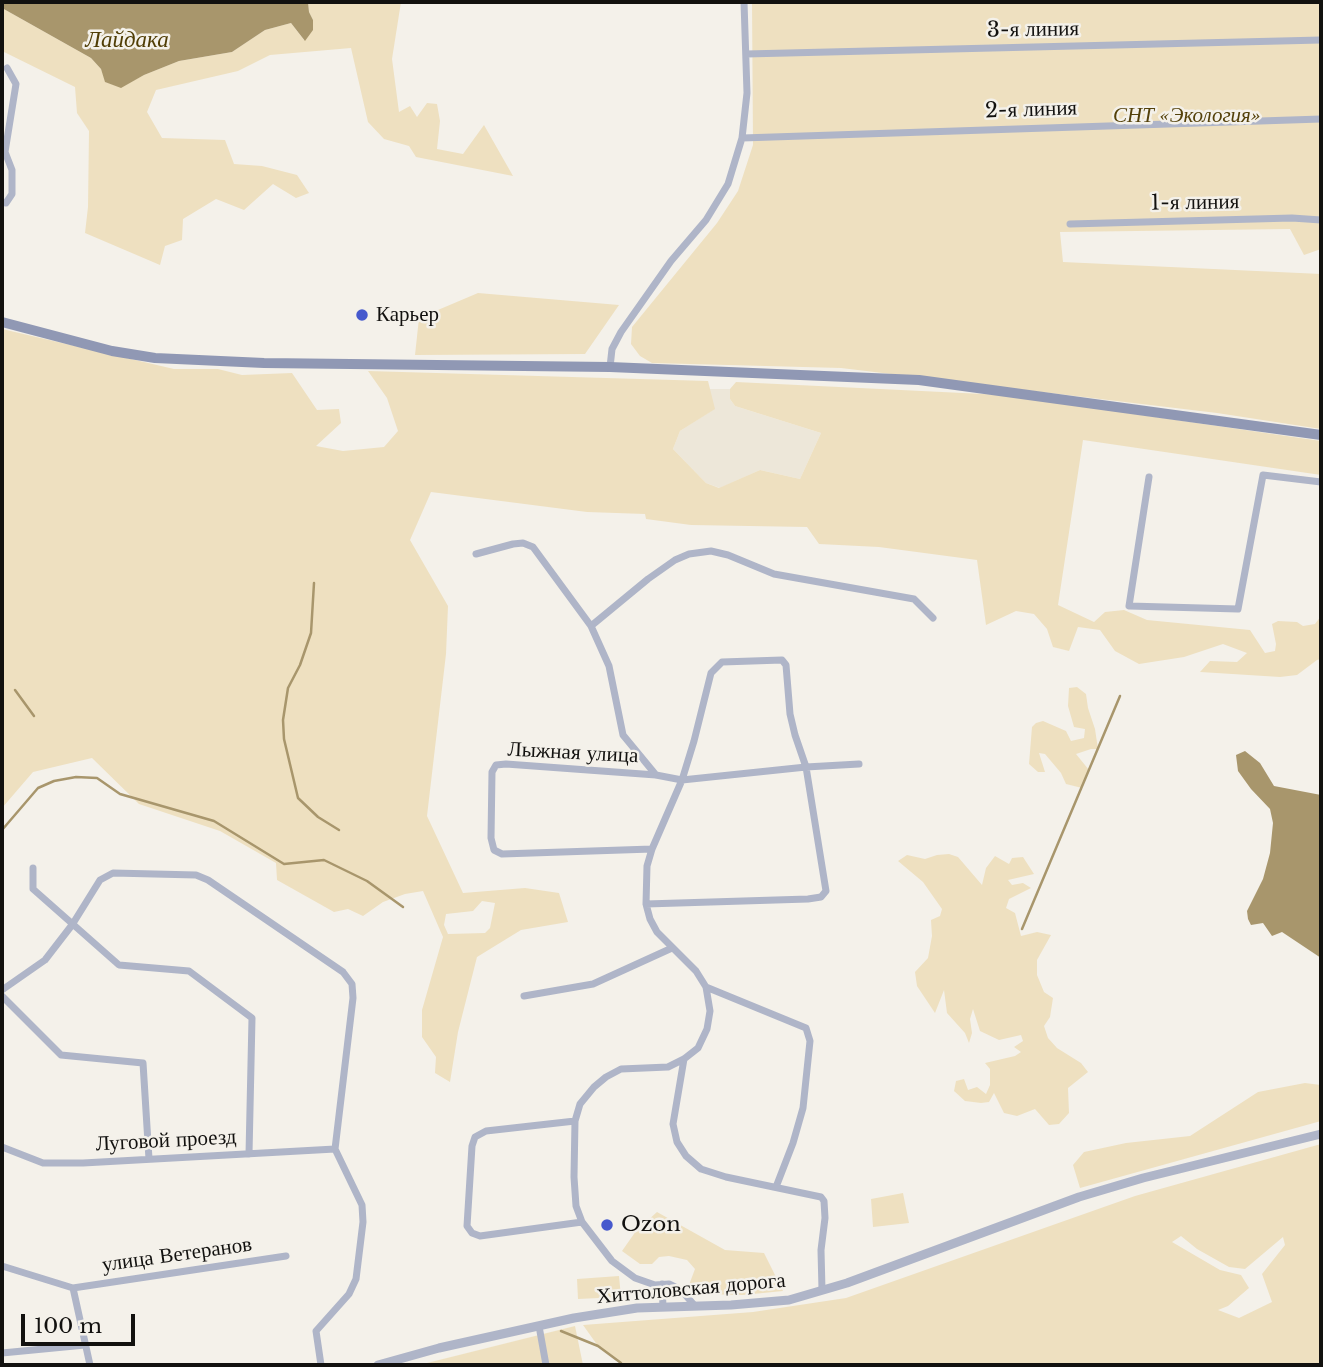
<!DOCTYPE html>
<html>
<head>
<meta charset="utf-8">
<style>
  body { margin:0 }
  #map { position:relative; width:1323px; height:1367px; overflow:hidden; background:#f4f1ea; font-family:"Libre Baskerville",serif }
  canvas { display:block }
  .frame { position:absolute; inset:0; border:4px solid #12110f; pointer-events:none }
  .scale { position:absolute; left:21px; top:1314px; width:114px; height:32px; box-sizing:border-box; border:4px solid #12110f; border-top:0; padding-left:9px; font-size:21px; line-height:24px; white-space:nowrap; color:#12110f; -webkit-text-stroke:5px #f4f1ea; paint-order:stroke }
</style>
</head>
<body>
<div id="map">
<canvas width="1323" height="1367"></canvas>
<div class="frame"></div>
<div class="scale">100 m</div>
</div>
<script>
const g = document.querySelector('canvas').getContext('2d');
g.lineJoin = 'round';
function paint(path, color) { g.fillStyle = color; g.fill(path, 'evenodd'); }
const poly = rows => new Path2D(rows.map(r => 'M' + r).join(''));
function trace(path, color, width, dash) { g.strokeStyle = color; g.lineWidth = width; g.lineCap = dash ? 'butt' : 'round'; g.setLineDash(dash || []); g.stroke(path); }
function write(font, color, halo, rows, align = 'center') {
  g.font = font + ' "Libre Baskerville",serif'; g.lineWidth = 5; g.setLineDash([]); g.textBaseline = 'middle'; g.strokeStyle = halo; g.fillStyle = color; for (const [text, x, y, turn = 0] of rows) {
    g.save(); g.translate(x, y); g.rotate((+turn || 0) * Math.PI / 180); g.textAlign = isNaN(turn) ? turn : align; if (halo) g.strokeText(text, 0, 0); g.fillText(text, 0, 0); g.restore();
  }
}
const built = poly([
  [709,389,730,389,730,399,735,406,821,433,800,479,760,470,720,488,706,483,673,449,680,431,714,409]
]);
const green = poly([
  [308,2,401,2,392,59,399,112,410,106,417,117,427,103,437,104,440,121,437,149,463,154,484,125,513,176,416,157,409,146,384,139,368,122,351,48,270,55,238,71,156,90,147,112,162,138,225,140,234,164,262,166,297,175,309,193,296,198,273,184,244,210,216,199,183,219,182,240,165,246,160,265,85,233,88,207,89,131,77,113,75,87,2,51,2,8,91,58,101,69,106,82,121,87,144,75,179,61,232,52,265,30,291,23,304,40,313,20,309,12],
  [752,2,1321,2,1321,249,1304,255,1290,229,1060,232,1063,262,1321,274,1321,429,1217,413,841,368,652,363,640,356,631,344,632,327,717,223,738,191,753,145],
  [478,293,619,305,585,354,415,355,419,318],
  [2,329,174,369,218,369,242,375,292,373,317,410,339,409,341,423,316,446,343,451,384,447,398,431,387,398,368,371,708,381,715,409,680,431,673,449,706,483,719,488,760,470,800,479,821,433,735,406,730,399,730,389,736,382,1004,395,1321,441,1321,475,1083,440,1058,605,1094,622,1105,612,1124,610,1147,620,1250,630,1265,653,1275,651,1276,644,1272,624,1278,621,1297,622,1303,626,1315,624,1321,616,1321,659,1317,660,1297,675,1280,677,1200,672,1210,661,1237,662,1247,653,1223,644,1184,657,1139,664,1115,651,1100,630,1078,627,1069,651,1053,647,1047,629,1034,614,1016,611,986,625,977,560,879,547,819,544,807,527,691,525,646,519,645,514,587,512,431,492,410,540,448,606,446,654,427,816,463,893,525,888,559,893,568,922,521,930,477,957,458,1032,450,1082,435,1073,436,1057,422,1037,422,1010,443,937,423,891,405,894,383,902,363,916,348,909,334,912,277,880,276,863,220,831,139,804,92,758,33,772,2,808],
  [482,901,495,903,490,928,485,933,448,934,444,925,446,914,473,911],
  [1077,687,1086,694,1088,708,1095,729,1098,749,1091,749,1076,754,1089,770,1082,788,1066,784,1061,773,1045,754,1039,753,1045,772,1038,772,1029,764,1032,727,1036,723,1043,721,1066,731,1071,741,1084,738,1085,729,1074,727,1068,706,1069,688],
  [949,854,958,857,982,885,986,868,995,856,1009,864,1012,858,1023,857,1034,874,1008,880,1012,885,1023,883,1031,888,1009,899,1006,908,1015,913,1021,936,1037,932,1051,935,1037,960,1037,975,1044,992,1053,998,1050,1017,1044,1026,1048,1038,1057,1048,1081,1063,1088,1072,1068,1088,1069,1113,1059,1124,1049,1125,1035,1109,1017,1116,1004,1113,994,1093,989,1102,981,1103,965,1101,954,1091,956,1081,964,1079,968,1090,977,1087,986,1094,990,1085,990,1069,985,1063,1015,1056,1021,1052,1014,1047,1023,1041,1021,1035,999,1040,980,1031,973,1009,970,1019,972,1033,969,1043,965,1033,947,1013,944,990,935,1013,917,986,915,972,928,958,932,936,931,920,940,916,942,909,923,882,898,861,907,855,925,859,937,855],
  [1305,1083,1321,1085,1321,1121,1080,1188,1073,1165,1084,1152,1126,1143,1190,1136,1258,1092],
  [1321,1144,1321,1365,631,1365,621,1363,598,1346,583,1325,753,1312,846,1298,1135,1196],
  [1181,1236,1197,1249,1229,1267,1245,1269,1283,1237,1285,1245,1262,1274,1272,1302,1239,1318,1218,1310,1228,1306,1249,1288,1241,1275,1220,1270,1172,1242],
  [903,1193,909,1223,873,1227,871,1199],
  [657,1212,725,1250,764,1253,783,1291,743,1295,703,1294,689,1285,695,1269,687,1260,669,1256,659,1257,652,1264,640,1264,622,1251,636,1231],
  [619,1276,621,1297,578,1299,577,1279],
  [575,1326,583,1365,419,1365]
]);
const water = poly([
  [2,2,308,2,309,12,313,20,313,30,305,41,291,23,265,30,232,52,179,61,144,75,121,88,105,82,101,69,91,58,2,8],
  [1245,751,1260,763,1274,786,1321,795,1321,958,1282,932,1272,936,1263,923,1251,925,1248,919,1247,911,1263,879,1270,853,1273,823,1270,809,1251,789,1238,771,1236,755]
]);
const stream = poly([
  [314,583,311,633,300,665,288,688,283,720,284,739,298,798,318,817,339,830],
  [15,690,34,716],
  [2,830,38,788,54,781,76,777,97,778,120,794,214,821,284,864,324,860,367,881,403,907],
  [1022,929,1120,696],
  [561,1331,598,1346,621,1363]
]);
const minor = poly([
  [746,54,1321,40],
  [742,138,1321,119],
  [2,149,5,152,16,84,7,68],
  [2,202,6,203,12,194,12,170,5,152],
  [1070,224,1292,218,1321,220],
  [610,367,612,349,621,332,671,261,706,220,728,184,742,138,747,93,744,2],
  [1149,477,1129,606,1238,609,1263,475,1321,482],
  [476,554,513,544,523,543,533,547,591,626,609,666,623,735,656,775],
  [591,626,648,579,675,560,689,554,711,551,728,555,774,574,914,599,933,618],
  [652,849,502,854,494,850,491,838,492,772,496,765,506,764,656,775,682,780,806,767,859,764],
  [33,868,33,889,119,965,189,971,252,1018,249,1154],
  [646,904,808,899,821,897,826,891,806,767,795,735,790,714,786,665,782,660,722,662,711,673,694,741,682,780,652,849,647,866,646,904,650,919,657,932,696,971,706,987,710,1011,707,1029,698,1048,684,1059,668,1067,621,1069,606,1077,594,1087,580,1104,575,1121,574,1177,576,1206,582,1222,612,1261,635,1278,655,1285,669,1284,681,1290,695,1306],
  [706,987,806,1028,810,1041,803,1108,793,1143,776,1187],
  [2,990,45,960,72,925,100,880,113,873,196,875,208,880,343,972,352,984,353,998,335,1149,362,1205,363,1222,356,1279,349,1294,316,1331,321,1365],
  [2,996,61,1055,143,1063,149,1159],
  [524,996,593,984,672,948],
  [684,1059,673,1124,677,1142,686,1156,701,1169,726,1177,821,1197,824,1201,825,1218,821,1250,822,1290],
  [575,1121,486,1131,475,1137,472,1146,467,1226,472,1233,480,1236,582,1222],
  [2,1147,43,1163,83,1163,335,1149],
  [2,1266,73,1288,90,1365],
  [662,1284,663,1307],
  [73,1288,286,1256],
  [539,1326,546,1365],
  [2,1353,85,1345]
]);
const tertiary = poly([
  [378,1365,439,1348,574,1318,637,1308,731,1305,789,1300,847,1283,1079,1197,1143,1178,1321,1134]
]);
const secondary = poly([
  [2,322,112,351,155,358,264,363,610,367,919,380,1321,435]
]);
const markers = [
  [362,315,7,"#4659cd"],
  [607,1225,7,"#4659cd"]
];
const streetNames = [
  ["3-я линия",1033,30,-1],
  ["2-я линия",1031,110,-2],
  ["1-я линия",1195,203,-1],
  ["Лыжная улица",573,753,3],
  ["Луговой проезд",166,1141,-3],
  ["улица Ветеранов",177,1255,-8],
  ["Хиттоловская дорога",691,1289,-5]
];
const parkNames = [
  ["СНТ «Экология»",1187,116]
];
const poiNames = [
  ["Карьер",376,315],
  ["Ozon",621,1225]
];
const waterNames = [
  ["Лайдака",127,41]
];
paint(built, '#ede7d9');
paint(green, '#eee0c0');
paint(water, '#a8966c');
trace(stream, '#a8966c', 2.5);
trace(minor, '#afb5c8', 7);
trace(tertiary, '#afb5c8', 9);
trace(secondary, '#9098b4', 10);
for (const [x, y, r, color] of markers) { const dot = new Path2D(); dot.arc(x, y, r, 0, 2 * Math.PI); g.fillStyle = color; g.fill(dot); trace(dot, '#f4f1ea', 2.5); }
write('21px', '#12110f', '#f4f1ea', streetNames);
write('italic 21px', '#54410a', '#f4f1ea', parkNames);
write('21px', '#12110f', '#f4f1ea', poiNames, 'left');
write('italic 23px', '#503d05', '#f4f1ea', waterNames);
</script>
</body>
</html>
